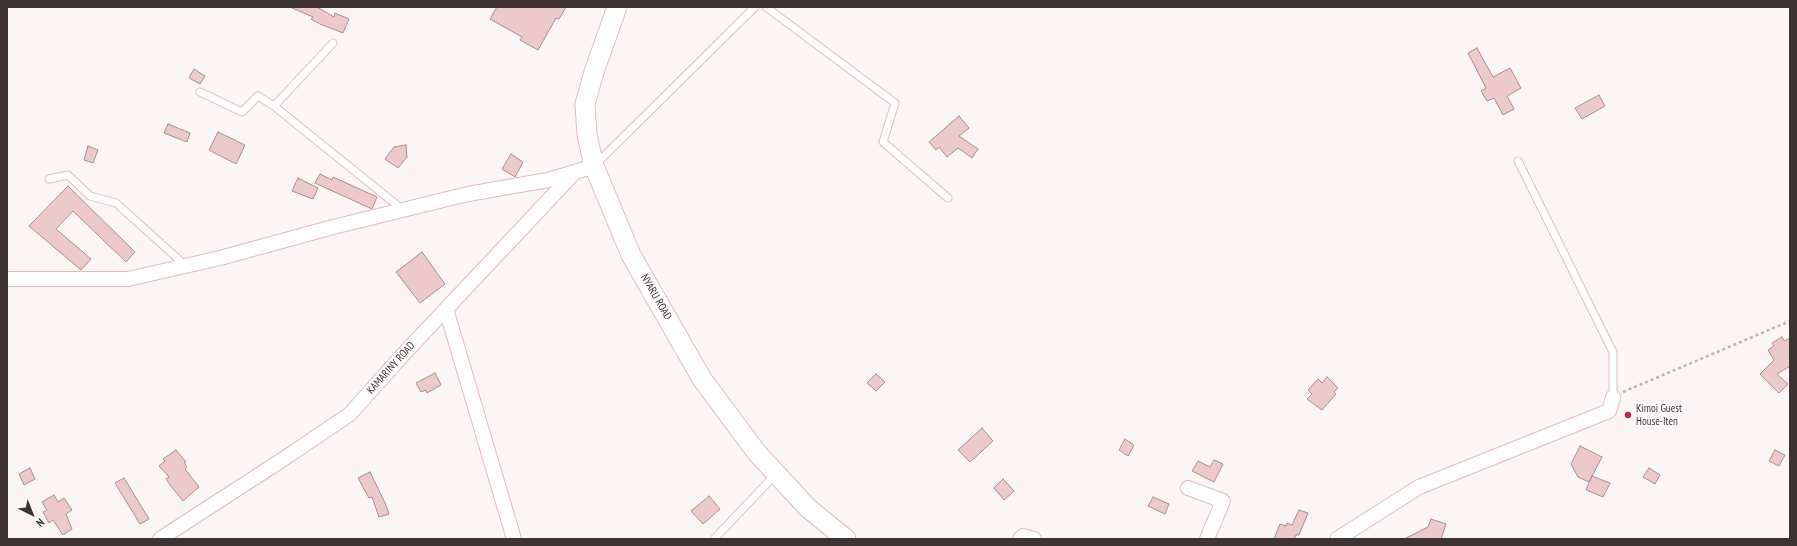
<!DOCTYPE html>
<html>
<head>
<meta charset="utf-8">
<style>
  body { margin:0 }
  #map { position:relative; width:1797px; height:546px; overflow:hidden; background:#fcf5f5; font-family:"PT Sans Narrow",sans-serif }
  canvas { display:block }
  .frame { position:absolute; inset:0; border:8px solid #3f3232; pointer-events:none }
  .north { position:absolute; left:12px; top:494px; width:40px; height:40px; -webkit-text-stroke:3px #fff; paint-order:stroke; rotate:137deg; font-size:11px; font-weight:700; line-height:16px; text-align:center; color:#3f3232 }
  .north::after { content:''; display:block; margin:auto; width:14px; height:18px; background:#3f3232; clip-path:polygon(50% 0,100% 100%,50% 72%,0 100%) }
</style>
</head>
<body>
<div id="map">
<canvas width="1797" height="546"></canvas>
<div class="frame"></div>
<div class="north">N</div>
</div>
<script>
const g = document.querySelector('canvas').getContext('2d');
g.lineJoin = 'round';
function paint(path, color) { g.fillStyle = color; g.fill(path, 'evenodd'); }
const poly = rows => new Path2D(rows.map(r => 'M' + r).join(''));
function trace(path, color, width, dash) { g.strokeStyle = color; g.lineWidth = width; g.lineCap = dash ? 'butt' : 'round'; g.setLineDash(dash || []); g.stroke(path); }
function write(font, color, halo, rows, align = 'center') {
  g.font = font + ' "PT Sans Narrow",sans-serif'; g.lineWidth = 4; g.setLineDash([]); g.textBaseline = 'middle'; g.strokeStyle = halo; g.fillStyle = color; for (const [text, x, y, turn = 0] of rows) {
    g.save(); g.translate(x, y); g.rotate((+turn || 0) * Math.PI / 180); g.textAlign = isNaN(turn) ? turn : align; if (halo) g.strokeText(text, 0, 0); g.fillText(text, 0, 0); g.restore();
  }
}
const building = poly([
  [290,7,317,7,334,17,335,13,349,19,343,33,320,24,311,19,313,17,290,7],
  [497,7,566,7,559,19,556,18,538,50,520,40,522,37,490,19,497,7],
  [1477,48,1493,77,1510,68,1521,88,1507,96,1514,109,1503,115,1494,98,1487,101,1481,91,1486,88,1468,53,1477,48],
  [194,69,205,76,200,84,189,78,194,69],
  [1599,95,1605,106,1582,119,1575,108,1599,95],
  [959,116,969,128,959,136,978,149,972,158,958,148,947,157,939,147,936,150,929,142,959,116],
  [168,124,190,133,187,142,164,133,168,124],
  [218,132,245,145,236,164,209,150,218,132],
  [406,145,407,157,398,168,385,159,394,147,406,145],
  [88,146,98,150,93,163,84,160,88,146],
  [511,154,523,162,515,177,502,169,511,154],
  [320,174,332,180,333,177,377,197,372,209,315,183,320,174],
  [298,178,318,188,313,199,292,191,298,178],
  [68,186,135,252,126,262,73,211,56,229,91,259,81,270,29,226,68,186],
  [422,252,445,284,420,303,396,272,422,252],
  [1782,337,1784,341,1790,338,1790,366,1777,374,1788,384,1779,393,1760,374,1774,360,1768,350,1774,346,1772,343,1782,337],
  [435,373,441,385,427,393,426,390,421,392,416,383,435,373],
  [876,374,885,382,876,391,867,383,876,374],
  [1327,377,1338,388,1334,392,1336,394,1322,410,1307,399,1312,394,1308,390,1318,379,1322,383,1327,377],
  [982,428,993,441,970,462,958,450,982,428],
  [1125,439,1134,445,1128,456,1119,450,1125,439],
  [1580,446,1602,457,1589,482,1578,477,1571,464,1580,446],
  [176,450,186,462,184,463,187,467,185,469,199,487,183,501,170,485,166,479,169,477,159,466,165,461,163,459,176,450],
  [1775,450,1785,455,1779,466,1769,461,1775,450],
  [1214,460,1223,464,1214,482,1192,471,1198,461,1210,467,1214,460],
  [30,468,35,479,24,485,19,474,30,468],
  [1649,468,1660,475,1655,484,1643,477,1649,468],
  [370,472,386,505,389,514,379,517,372,497,369,498,358,478,370,472],
  [1592,476,1610,483,1603,497,1586,490,1592,476],
  [124,478,149,519,140,524,115,483,124,478],
  [1003,479,1014,491,1004,500,994,488,1003,479],
  [54,495,58,502,64,498,72,510,66,514,72,529,63,535,53,520,49,523,43,512,47,510,42,502,54,495],
  [709,496,720,509,703,524,691,511,709,496],
  [1153,497,1169,504,1165,514,1148,506,1153,497],
  [1299,510,1308,513,1299,535,1296,535,1294,539,1274,539,1280,524,1286,526,1287,523,1292,525,1299,510],
  [1431,519,1446,524,1441,539,1404,539,1428,527,1431,519]
]);
const path = poly([
  [1623,392,1790,321]
]);
const service = poly([
  [766,7,895,103,883,142,948,198],
  [200,92,242,112,258,96,274,106,403,210],
  [274,106,333,43],
  [1518,161,1613,352,1613,397],
  [596,164,755,7],
  [49,179,68,175,90,196,116,203,186,266],
  [714,539,776,474]
]);
const minor = poly([
  [7,279,128,279,220,258,333,227,468,194,548,180,575,172],
  [446,309,514,539],
  [1188,488,1223,501,1207,539],
  [160,539,285,458,350,414,399,359,575,172,594,166],
  [1020,539,1023,536,1034,539],
  [1337,539,1419,487,1609,411,1613,397]
]);
const secondary = poly([
  [617,7,594,72,585,104,587,135,594,166,631,255,702,379,757,453,808,508,846,539]
]);
const markers = [
  [1628,415,4,"#ba2945"]
];
const streetNames = [
  ["NYARU ROAD",656,297,60],
  ["KAMARINY ROAD",391,368,-48]
];
const poiNames = [
  ["Kimoi Guest",1636,409],
  ["House-Iten",1636,422]
];
paint(building, '#eccacb');
trace(building, '#ac8c8d', 1);
trace(service, '#dfbdbe', 9);
trace(minor, '#dfbdbe', 16);
trace(secondary, '#dfbdbe', 21);
trace(path, '#bcb3b3', 2.5, [3, 3]);
trace(service, '#fff', 7);
trace(minor, '#fff', 14);
trace(secondary, '#fff', 19);
for (const [x, y, r, color] of markers) { const dot = new Path2D(); dot.arc(x, y, r, 0, 2 * Math.PI); g.fillStyle = color; g.fill(dot); trace(dot, '#fff', 1.5); }
write('11px', '#3f3232', '#fff', streetNames);
write('11px', '#3f3232', '#fff', poiNames, 'left');
</script>
</body>
</html>
